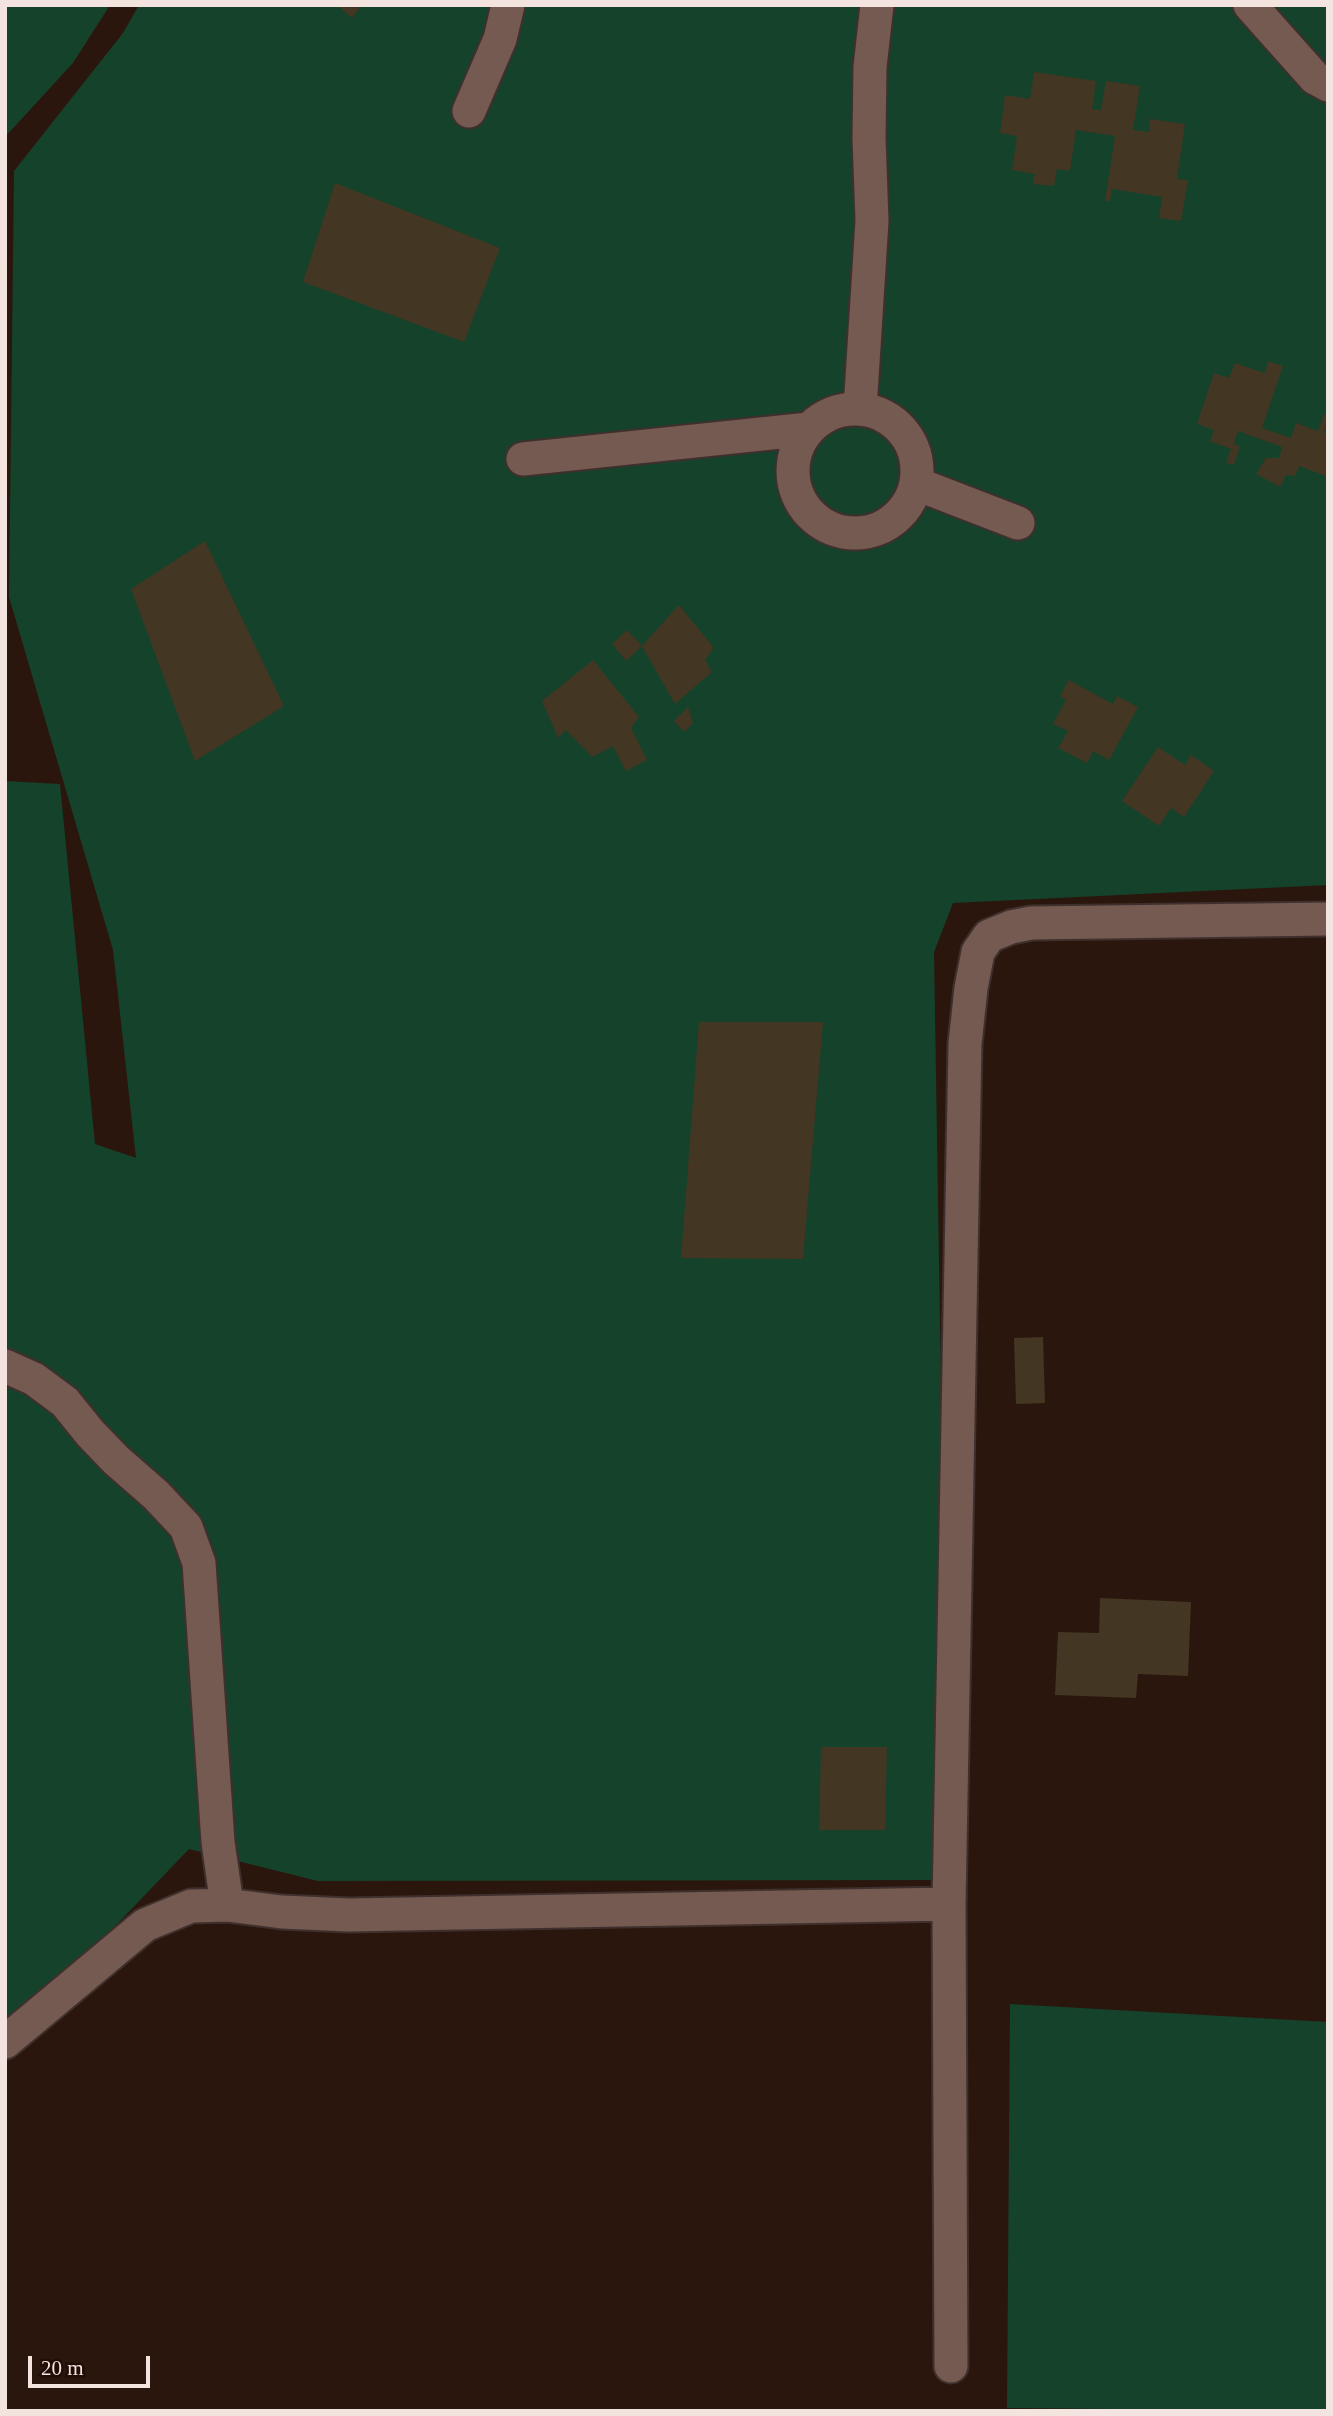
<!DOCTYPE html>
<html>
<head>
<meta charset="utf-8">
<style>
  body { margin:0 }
  #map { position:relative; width:1333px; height:2416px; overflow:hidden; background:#2b160e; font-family:"Times New Roman",serif }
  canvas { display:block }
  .frame { position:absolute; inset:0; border:7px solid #f4e4df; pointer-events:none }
  .scale { position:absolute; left:28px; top:2356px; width:122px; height:32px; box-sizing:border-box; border:4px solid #f4e4df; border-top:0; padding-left:9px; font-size:21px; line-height:24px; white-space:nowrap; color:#f4e4df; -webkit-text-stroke:5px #210d06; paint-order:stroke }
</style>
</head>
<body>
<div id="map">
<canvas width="1333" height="2416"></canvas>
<div class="frame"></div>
<div class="scale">20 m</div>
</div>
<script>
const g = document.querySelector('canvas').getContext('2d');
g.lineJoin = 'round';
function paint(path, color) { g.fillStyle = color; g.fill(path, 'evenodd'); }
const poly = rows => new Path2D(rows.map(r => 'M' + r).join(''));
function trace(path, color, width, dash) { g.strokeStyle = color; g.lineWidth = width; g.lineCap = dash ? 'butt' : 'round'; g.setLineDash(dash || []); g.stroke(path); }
const green = poly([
  [5,5,110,5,73,63,5,137],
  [139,5,1328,5,1328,885,953,903,934,952,949,1880,318,1881,189,1849,5,2041,5,781,60,784,95,1144,136,1158,113,950,9,597,14,171,123,33],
  [1010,2004,1328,2022,1328,2411,1007,2408]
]);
const building = poly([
  [337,5,362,5,352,18],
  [1034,72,1096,81,1092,109,1101,110,1106,81,1140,86,1133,130,1149,132,1150,119,1185,124,1177,179,1188,180,1181,221,1159,218,1162,197,1112,189,1110,201,1105,201,1115,136,1076,130,1070,171,1057,169,1054,186,1033,184,1035,174,1012,170,1017,136,1000,133,1005,95,1030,99],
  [335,183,500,248,464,342,303,282],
  [1268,361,1283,366,1262,428,1291,438,1296,423,1318,431,1324,414,1328,416,1324,433,1328,434,1328,477,1299,466,1295,476,1286,475,1280,487,1256,474,1266,458,1279,458,1282,447,1238,431,1234,444,1240,446,1234,465,1226,463,1231,449,1210,441,1214,430,1197,424,1214,373,1229,378,1235,363,1265,373],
  [205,541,284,706,195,761,131,589],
  [679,605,714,648,705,660,712,672,675,704,642,646,626,661,612,644,627,630,642,646],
  [593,660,639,717,631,728,647,760,626,771,613,746,592,757,566,730,558,738,542,701],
  [1069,680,1113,704,1117,696,1138,707,1109,760,1093,751,1087,763,1058,748,1068,731,1053,724,1066,700,1060,696],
  [688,707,693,723,684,732,674,721],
  [1158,747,1185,765,1191,755,1214,771,1184,817,1171,808,1159,826,1122,801],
  [699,1022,823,1022,803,1259,681,1258],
  [1043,1337,1045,1403,1016,1404,1014,1338],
  [1100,1598,1191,1602,1188,1676,1138,1674,1136,1698,1055,1695,1058,1632,1099,1633],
  [821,1747,887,1747,885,1830,819,1830]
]);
const minor = poly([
  [1250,5,1315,78,1328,85],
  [469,111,500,39,508,5],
  [860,409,872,221,869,138,870,67,877,5],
  '793 471a62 62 0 1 1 124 0a62 62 0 1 1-124 0Z',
  [523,459,809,429],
  [917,484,1018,523],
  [5,1366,34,1379,65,1402,90,1433,116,1460,156,1495,186,1527,199,1563,218,1842,227,1905],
  [5,2042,145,1925,191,1906,227,1905,282,1912,349,1915,949,1904],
  [951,2366,949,1904,965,1044,971,988,978,952,989,936,1011,927,1031,923,1328,919]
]);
paint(green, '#15422b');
paint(building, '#433622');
trace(minor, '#3f302d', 37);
trace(minor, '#745a50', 33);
</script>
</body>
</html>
